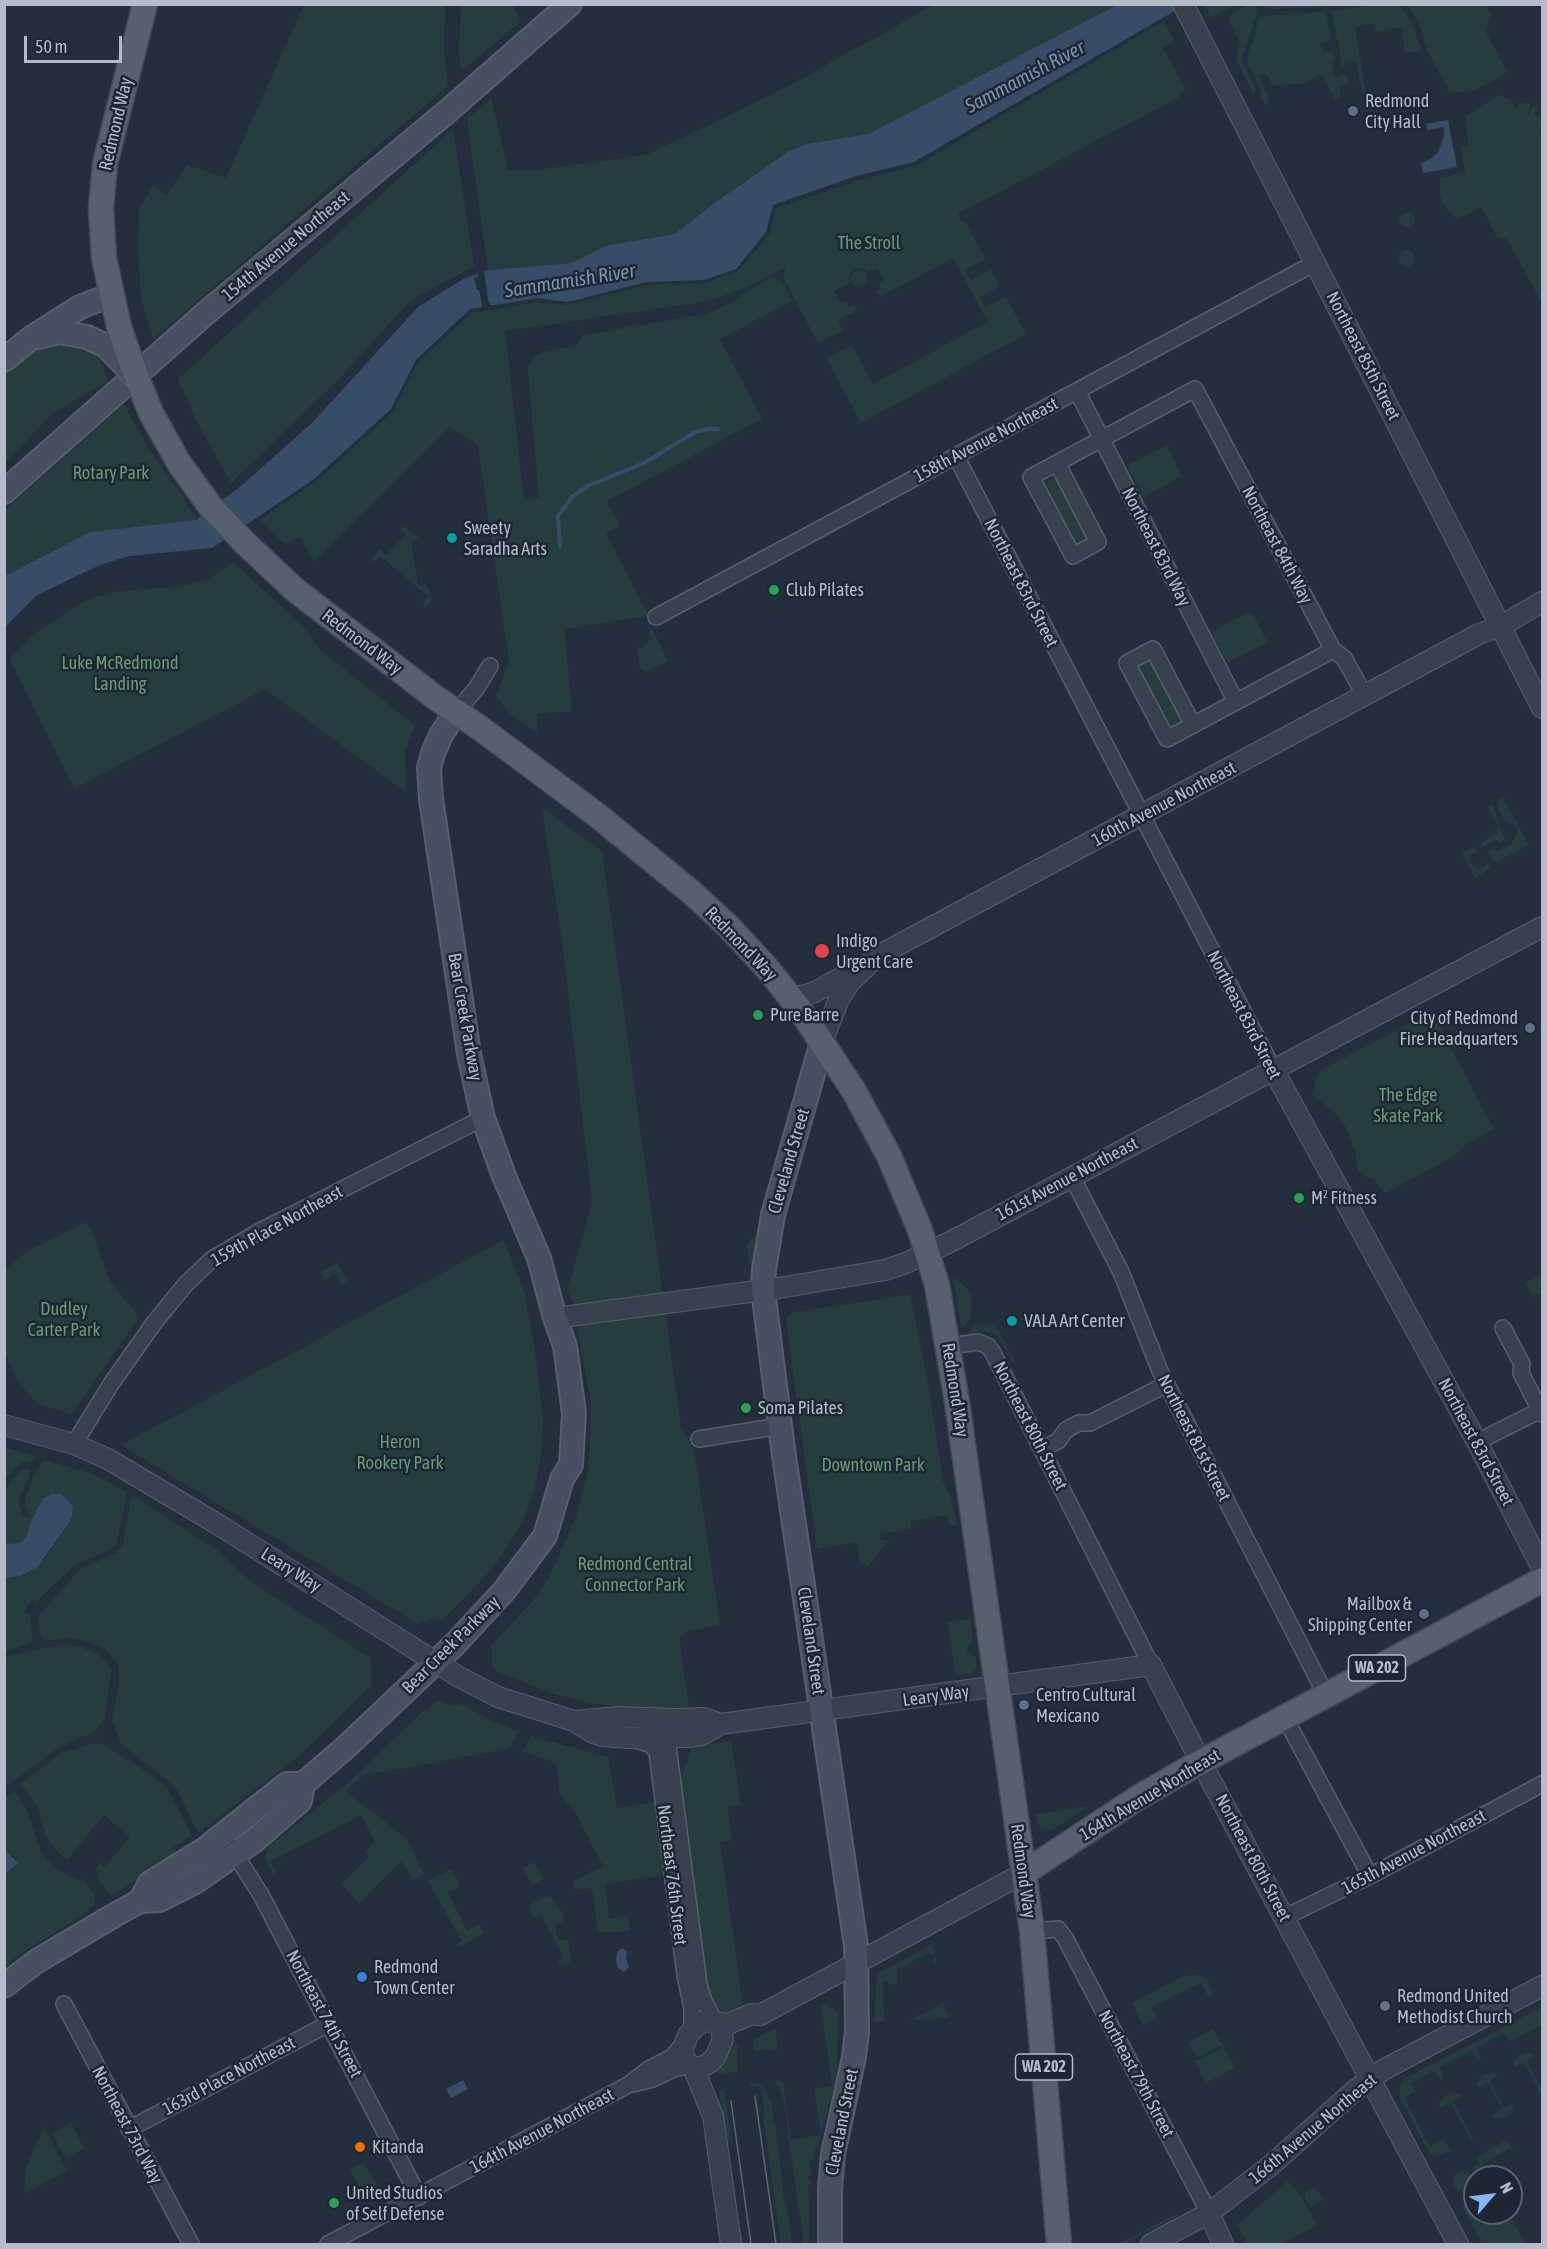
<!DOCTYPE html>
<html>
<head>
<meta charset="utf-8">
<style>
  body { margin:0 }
  #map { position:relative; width:1547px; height:2249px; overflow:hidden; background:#242f3e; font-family:"Asap Condensed",sans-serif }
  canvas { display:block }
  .frame { position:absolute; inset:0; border:6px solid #b4bcc9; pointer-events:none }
  .north { position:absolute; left:1463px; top:2165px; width:60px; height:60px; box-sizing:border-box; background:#1d2633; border:2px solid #59626f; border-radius:50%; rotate:62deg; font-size:16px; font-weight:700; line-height:24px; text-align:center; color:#b4bcc9 }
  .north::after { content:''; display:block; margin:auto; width:21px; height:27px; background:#8ab4f8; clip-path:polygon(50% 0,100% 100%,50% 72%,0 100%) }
  .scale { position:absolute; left:24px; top:36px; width:98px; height:27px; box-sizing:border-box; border:3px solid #b4bcc9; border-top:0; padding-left:8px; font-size:18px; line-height:21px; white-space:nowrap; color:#b4bcc9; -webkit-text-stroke:4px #1d2633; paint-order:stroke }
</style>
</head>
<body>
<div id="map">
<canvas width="1547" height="2249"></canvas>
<div class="frame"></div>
<div class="north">N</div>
<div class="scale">50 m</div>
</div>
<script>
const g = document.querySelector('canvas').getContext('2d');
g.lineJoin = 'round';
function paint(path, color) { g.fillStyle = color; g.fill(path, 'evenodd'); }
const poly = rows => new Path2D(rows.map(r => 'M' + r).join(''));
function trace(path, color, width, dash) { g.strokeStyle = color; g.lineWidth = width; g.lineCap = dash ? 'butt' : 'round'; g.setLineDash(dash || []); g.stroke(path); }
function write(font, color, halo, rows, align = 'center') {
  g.font = font + ' "Asap Condensed",sans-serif'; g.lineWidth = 5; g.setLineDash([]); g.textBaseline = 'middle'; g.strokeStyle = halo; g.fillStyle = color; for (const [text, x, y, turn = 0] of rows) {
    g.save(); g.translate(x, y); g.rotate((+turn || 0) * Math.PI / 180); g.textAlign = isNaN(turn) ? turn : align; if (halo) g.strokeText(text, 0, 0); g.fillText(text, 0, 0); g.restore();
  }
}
const green = poly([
  [1249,4,1257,5,1257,12,1242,60,1256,90,1254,95,1236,59,1240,42,1229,21,1231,15],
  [304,5,445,5,444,49,448,86,153,339,141,297,138,251,139,209,153,186,167,195,187,165,226,178],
  [461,5,514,5,520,22,462,71,459,53],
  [934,5,1117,5,868,134,806,144,675,234,605,246,572,263,488,270,467,119,491,98,508,170,537,170,646,155,781,90],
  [1204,5,1235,5,1211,18],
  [1263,5,1263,4,1340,5,1324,7,1271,9,1263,7],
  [1374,5,1400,5,1411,22,1422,51,1405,53,1401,27,1376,32,1374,23,1355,27,1368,105,1366,94,1362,94,1356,61,1345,62,1345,67,1341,68,1339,40,1337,40,1332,11],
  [1408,5,1486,5,1491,14,1486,32,1507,71,1491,82,1474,90,1450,93,1427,50,1420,26],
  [1326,11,1331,41,1320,43,1322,53,1334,52,1335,58,1332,59,1335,78,1346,74,1348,84,1339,86,1341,98,1335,100,1322,74,1304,83,1282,86,1272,84,1266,73,1259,76,1269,97,1268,103,1265,105,1260,96,1262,93,1247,61,1260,17],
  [1164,21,1174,41,1163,48,1186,89,1179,93,1181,96,958,214,962,222,965,221,985,259,966,270,971,280,991,270,1000,286,980,297,985,307,1006,297,1026,334,861,423,826,358,852,345,873,384,988,322,953,258,880,297,876,291,881,289,879,283,884,280,878,268,868,272,864,269,854,268,850,272,850,282,834,291,841,304,846,302,849,307,854,304,857,310,838,320,843,330,818,343,784,279,785,267,755,284,710,301,505,331,524,499,539,498,529,382,528,367,535,357,543,352,577,345,583,335,706,314,733,302,756,286,773,277,782,281,792,301,720,339,762,419,607,501,620,526,606,534,649,616,564,629,572,711,537,714,537,733,508,712,496,696,509,661,478,445,450,427,314,562,301,537,285,544,260,520,318,480,393,412,419,361,472,313,537,302,568,305,646,285,706,283,738,271,770,233,776,208,856,181,917,165],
  [1499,95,1510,99,1516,109,1522,102,1531,104,1526,121,1533,105,1538,106,1535,115,1542,117,1542,128,1540,134,1542,139,1542,303,1507,239,1498,238,1481,207,1459,218,1455,218,1443,203,1440,195,1440,178,1465,173,1461,146,1469,145,1465,116],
  [453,129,474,266,410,301,337,381,231,483,197,422,178,379],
  '1399 220a8 8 0 1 1 16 0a8 8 0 1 1-16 0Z',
  '1399 258a8 8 0 1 1 16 0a8 8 0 1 1-16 0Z',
  '851 278a8 8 0 1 1 16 0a8 8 0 1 1-16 0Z',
  [52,341,84,347,99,358,108,381,53,413,5,463,5,370,35,346],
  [124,404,148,448,183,497,196,520,90,532,5,576,4,511],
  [1167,445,1181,475,1179,478,1144,497,1127,466],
  [1059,475,1091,542,1077,549,1040,485],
  [403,526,419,538,411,542,418,585,426,584,432,599,426,607,422,605,428,596,380,556,374,562,372,561,372,556,379,549,386,555,406,534,401,528],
  [233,562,308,631,318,648,414,725,405,752,406,792,265,689,74,789,10,659,35,633,84,602,98,596,121,591,182,586,207,581],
  [1247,613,1254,616,1267,642,1228,663,1211,632],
  [651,627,668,661,645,672,640,667,637,647,641,650,648,641,651,641,649,628],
  [1149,655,1186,720,1167,730,1135,663],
  [1503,797,1529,845,1494,863,1488,852,1494,848,1498,851,1512,843,1518,830,1515,824,1506,823,1504,820,1498,807,1499,800],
  [1492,805,1505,840,1499,843,1497,840,1483,847,1481,843,1497,833,1495,830,1499,828,1488,807],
  [542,808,602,851,681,1428,694,1450,720,1625,688,1631,679,1638,689,1707,664,1711,589,1703,554,1694,493,1670,491,1645,533,1601,549,1577,576,1517,589,1467,591,1401,573,1304,568,1290,592,1202,563,948],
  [1474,847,1477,852,1472,855,1470,861,1473,867,1479,870,1485,866,1487,861,1491,868,1475,878,1462,853],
  [1432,1012,1494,1129,1467,1144,1454,1156,1388,1192,1384,1192,1376,1181,1363,1175,1358,1171,1355,1151,1345,1126,1335,1112,1312,1095,1319,1071],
  [86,1222,90,1226,109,1280,139,1317,72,1414,38,1404,18,1383,5,1353,5,1271,25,1253],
  [756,1237,757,1247,753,1268,749,1261,747,1244,751,1239],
  [504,1240,524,1292,535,1351,543,1419,541,1453,535,1488,524,1519,509,1544,493,1568,443,1620,432,1618,418,1624,121,1445],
  [338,1263,348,1282,341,1285,336,1273,332,1273,329,1278,325,1280,320,1272],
  [1542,1274,1542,1299,1539,1293,1533,1297,1526,1283],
  [953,1276,967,1288,972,1300,971,1317,963,1327,960,1322],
  [910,1294,927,1377,943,1482,951,1497,956,1526,949,1525,948,1515,911,1521,911,1529,880,1534,881,1541,889,1540,867,1567,864,1563,860,1564,857,1542,817,1549,786,1318,792,1313],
  [975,1324,985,1326,995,1324,1015,1362,1013,1363,997,1336,989,1332,969,1332],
  [5,1447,36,1456,35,1458,32,1462,22,1462,5,1479],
  [44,1460,93,1474,127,1492,117,1542,113,1548,103,1553,77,1563,36,1602,32,1599,24,1613,30,1615,33,1642,5,1651,5,1578,45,1559,67,1526,37,1509,30,1524,27,1536,20,1543,5,1544,4,1490,20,1471,27,1468,30,1471,27,1482,20,1495,19,1506,22,1515,28,1519,31,1514,26,1510,25,1501,33,1476],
  [132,1495,220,1552,237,1570,265,1591,371,1658,371,1686,299,1756,198,1833,178,1791,164,1777,121,1744,112,1719,119,1684,118,1664,105,1649,84,1640,70,1638,51,1640,43,1639,40,1633,38,1617,80,1569,116,1553,123,1544],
  [970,1619,973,1641,966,1651,976,1658,976,1669,971,1674,963,1675,955,1672,948,1622],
  [66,1645,81,1647,96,1653,106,1661,111,1671,105,1718,96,1731,61,1746,5,1787,5,1658,26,1651],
  [437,1701,443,1701,448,1706,460,1704,494,1722,518,1731,511,1748,362,1776,346,1792,407,1839,424,1874,413,1880,401,1861,359,1904,342,1884,370,1856,365,1851,375,1842,361,1815,271,1861,276,1873,273,1875,265,1859,267,1848,355,1777,423,1711,429,1709,432,1704],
  [531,1736,608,1757,617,1808,654,1802,663,1875,605,1884,609,1919,628,1916,630,1931,598,1933,593,1892,589,1888,576,1890,572,1882,603,1866,575,1812,559,1793,558,1772,555,1762,523,1752],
  [731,1741,741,1805,727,1807,732,1840,720,1842,744,2013,733,2018,717,2013,706,1994,680,1782,691,1748],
  [95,1743,103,1744,153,1776,167,1788,192,1836,173,1847,177,1854,111,1896,100,1883,96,1869,99,1863,105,1867,130,1837,104,1815,67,1860,54,1848,46,1837,38,1808,21,1784,61,1753],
  [15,1791,27,1811,41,1852,54,1867,68,1876,85,1881,94,1895,95,1903,87,1912,16,1957,5,1967,5,1874,13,1869,16,1858,5,1849,5,1797],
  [1089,1806,1052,1830,1042,1830,1037,1823,1036,1814],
  [534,1862,543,1879,532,1885,523,1867],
  [451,1869,460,1886,448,1893,467,1930,480,1924,484,1933,458,1947,456,1945,462,1941,428,1881],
  [547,1896,551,1897,563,1914,564,1922,555,1924,558,1941,568,1939,571,1958,567,1966,560,1965,557,1962,564,1958,541,1915,534,1919,530,1911,531,1904],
  [932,1944,935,1950,936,1963,934,1963,933,1954,928,1953,897,1970,897,1982,892,1985,883,1981,884,2022,874,2022,877,1974],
  [1196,1974,1207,1979,1214,1995,1209,1998,1201,1982,1152,2007,1157,2018,1143,2025,1132,2003,1182,1977],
  [943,2003,949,2017,911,2020],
  [821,2004,828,2004,838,2013,837,2064,835,2081,819,2143,815,2149,813,2160,810,2160,809,2169,812,2170,811,2176,808,2176,808,2179,811,2179,810,2185,808,2185,807,2195,809,2195,809,2242,803,2243,803,2232,801,2230,803,2229,798,2206,800,2205,798,2205,795,2177,794,2176,791,2154,793,2154,790,2153,786,2111,781,2091,774,2080,783,2081,791,2140,821,2135,814,2089,832,2086],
  [1542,2007,1542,2025,1510,2042,1505,2033,1476,2048,1481,2058,1477,2060,1471,2051,1440,2067,1444,2078,1440,2080,1434,2071,1411,2083,1416,2091,1404,2098,1430,2146,1444,2138,1451,2151,1431,2156,1401,2100,1399,2094,1401,2083,1406,2078],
  [775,2028,778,2048,754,2051,753,2041],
  [1214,2029,1222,2045,1197,2058,1188,2042],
  [737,2042,738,2045,737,2054,733,2055,737,2055,738,2072,718,2073,721,2063],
  [1224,2047,1235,2068,1206,2083,1195,2061],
  [1529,2052,1535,2056,1527,2061,1542,2091,1542,2097,1524,2062,1514,2067,1513,2064,1517,2056],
  [1492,2072,1498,2076,1490,2081,1504,2108,1513,2104,1514,2107,1511,2114,1504,2118,1494,2118,1492,2115,1502,2109,1487,2082,1478,2087,1476,2084,1481,2076],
  [750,2083,761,2083,771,2101,774,2122,773,2122,775,2123,777,2140,776,2142,777,2142,779,2155,777,2155,779,2156,782,2178,781,2179,782,2180,783,2196,787,2207,785,2207,787,2208,792,2244,781,2244,763,2117,765,2116,761,2086,751,2087],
  [724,2089,733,2146,726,2136,719,2090],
  [1452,2093,1460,2094,1461,2097,1453,2101,1473,2139,1471,2141,1451,2103,1441,2108,1439,2105,1444,2096],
  [71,2123,84,2148,66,2158,52,2133],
  [44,2127,66,2169,65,2172,24,2194,26,2168],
  [1507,2140,1512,2147,1519,2144,1482,2164,1489,2177,1478,2176,1473,2167,1479,2163,1476,2157],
  [364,2162,381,2194,366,2201,350,2169],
  '1453 2181a10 10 0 1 1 20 0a10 10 0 1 1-20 0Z',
  [1288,2181,1304,2201,1317,2225,1282,2244,1248,2244,1237,2225],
  [1314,2187,1323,2199,1310,2207,1305,2197,1305,2192],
  [1475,2197,1475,2213,1509,2213,1525,2243,1482,2244,1463,2208,1465,2202],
  [1176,2214,1178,2216,1124,2244,1118,2244]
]);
const water = poly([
  [1117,5,1185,5,914,162,856,176,773,205,766,232,736,269,704,280,646,282,568,302,538,298,470,309,416,360,391,409,314,479,212,548,129,556,100,565,37,595,5,627,5,576,90,532,196,520,241,486,312,423,418,307,463,279,488,270,572,263,605,246,675,234,716,202,788,152,806,144,868,134],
  [1448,120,1457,167,1423,173,1421,163,1431,159,1438,152,1444,136,1444,127,1428,130,1426,124],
  [52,1494,60,1494,67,1499,73,1507,72,1516,67,1526,37,1567,20,1576,5,1578,5,1544,20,1543,27,1536,30,1524,37,1509,44,1498],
  [5,1849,18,1863,5,1874],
  [622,1948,627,1951,626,1959,629,1967,624,1972,618,1968,616,1960,617,1952],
  [463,2080,468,2089,451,2098,446,2089]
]);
const pier = poly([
  [484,269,488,300,492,309,483,310,479,290,477,290,474,278,478,277,477,271]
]);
const stream = poly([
  [560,546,558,516,572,497,588,486,644,463,695,432,707,429,718,429]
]);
const minor = poly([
  [1077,391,1236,702],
  [956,456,1273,1069],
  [1057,463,1098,542,1073,556,1031,477,1195,389,1333,650,1344,658,1365,696],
  [656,617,1315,263],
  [1153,649,1193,725,1167,739,1127,663,1153,649],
  [456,712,476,689,490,666],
  [1193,725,1333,650],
  [1072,1177,1121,1272,1160,1371,1326,1695],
  [1503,1328,1522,1364,1521,1373,1542,1414],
  [949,1346,978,1342,988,1346,993,1353,1151,1665],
  [699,1439,780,1426],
  [1477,1442,1541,1410],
  [74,1444,111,1384,154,1323,185,1285,212,1259,258,1232,483,1118],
  [1042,1449,1058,1441,1066,1430,1079,1423,1090,1423,1167,1384],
  [1285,1718,1370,1876],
  [667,1738,699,1985,704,2001,715,2022],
  [635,1740,650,1744,657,1752,685,1975,692,2008,692,2030],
  [230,1846,261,1895,419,2197],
  [1285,1917,1370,1876,1542,1784],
  [1032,1931,1058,1929,1065,1938,1209,2213],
  [64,2004,191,2244],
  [633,2084,653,2079,676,2068,691,2066],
  [129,2129,328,2024],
  [328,2244,628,2085,649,2069,672,2057,683,2044]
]);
const tertiary = poly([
  [1183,4,1542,708],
  [790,996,802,996,815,992,842,977,857,973],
  [822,1042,839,999,850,982,872,961,887,951,1479,634,1501,626,1542,602],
  [1273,1069,1477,1442,1542,1568],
  [555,1318,779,1288,885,1270,906,1263,952,1241,1542,927],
  [4,1425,74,1444,108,1459,219,1525,459,1677,498,1697,574,1721,593,1733,603,1736,629,1738,687,1737,702,1735,721,1724,1151,1665,1201,1762,1458,2244],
  [574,1721,619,1717,675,1719,703,1718,721,1724],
  [717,2023,721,2029,723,2039,716,2056,711,2062,700,2068,689,2065,684,2058,683,2048,688,2035,696,2026,705,2021,728,2024,752,2014,760,2015,1024,1873],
  [693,2067,713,2116,731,2244],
  [1209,2213,1223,2244],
  [1151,2244,1209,2213,1270,2166,1354,2091,1383,2070,1542,1986]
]);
const secondary = poly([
  [39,337,59,332,87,337,106,346],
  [4,360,31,338,80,307,111,295],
  [4,492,207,312,449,110,570,4],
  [822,1042,773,1215,764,1269,763,1290,783,1449,856,1946,857,2031,854,2057,833,2154,830,2189,830,2244],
  [140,1901,150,1883,205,1849,287,1784,303,1784],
  [4,1986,37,1961,113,1916,140,1901,159,1900,195,1882,255,1840,300,1801,303,1784,346,1747,455,1644,504,1591,545,1536,562,1479,571,1465,574,1413,565,1346,555,1318,539,1258,504,1176,483,1118,469,1054,431,799,429,768,433,753,441,735,456,712]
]);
const primary = poly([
  [119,327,104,258,101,208,105,164,145,4],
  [137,378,151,413,179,463,210,506,244,542,294,589,436,698,480,728,597,815,691,892,727,925,766,967,799,1008,854,1091,889,1156,920,1230,937,1285,957,1402,1032,1931,1059,2244],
  [1024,1873,1136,1799,1186,1770,1542,1580]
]);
const tram = poly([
  [755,2096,776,2244],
  [731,2101,751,2244]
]);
const secondaryBridge = poly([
  [106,346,137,378]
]);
const primaryBridge = poly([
  [119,327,137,378]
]);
const markers = [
  [1353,111,6,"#5c6f8a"],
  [452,538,6,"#0f9aa8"],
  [774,590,6,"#2e9e5b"],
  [822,951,8,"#e0444e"],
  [758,1015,6,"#2e9e5b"],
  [1530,1028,6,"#5c6f8a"],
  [1299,1198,6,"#2e9e5b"],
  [1012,1321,6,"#0f9aa8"],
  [746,1408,6,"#2e9e5b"],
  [1424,1614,6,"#5c6f8a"],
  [1024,1705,6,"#5c6f8a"],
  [362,1977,6,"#3f7fe0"],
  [1385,2006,6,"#6b7280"],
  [360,2147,6,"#e8710a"],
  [334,2203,6,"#2e9e5b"]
];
const shields = [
  [1377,1668,57],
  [1044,2067,57]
];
const shieldNames = [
  ["WA 202",1377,1668],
  ["WA 202",1044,2067]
];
const poiNames = [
  ["Redmond",1365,101],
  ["City Hall",1365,122],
  ["Sweety",464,528],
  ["Saradha Arts",464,549],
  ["Club Pilates",786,590],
  ["Indigo",836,941],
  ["Urgent Care",836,962],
  ["Pure Barre",770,1015],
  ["City of Redmond",1518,1018,"right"],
  ["Fire Headquarters",1518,1039,"right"],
  ["M² Fitness",1311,1198],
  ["VALA Art Center",1024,1321],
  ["Soma Pilates",758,1408],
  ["Mailbox &",1412,1604,"right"],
  ["Shipping Center",1412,1625,"right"],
  ["Centro Cultural",1036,1695],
  ["Mexicano",1036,1716],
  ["Redmond",374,1967],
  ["Town Center",374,1988],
  ["Redmond United",1397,1996],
  ["Methodist Church",1397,2017],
  ["Kitanda",372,2147],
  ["United Studios",346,2193],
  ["of Self Defense",346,2214]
];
const streetNames = [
  ["Redmond Way",116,124,-77],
  ["154th Avenue Northeast",286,246,-40],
  ["Northeast 85th Street",1363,356,63],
  ["158th Avenue Northeast",986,440,-28],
  ["Northeast 84th Way",1277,545,62],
  ["Northeast 83rd Way",1156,547,63],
  ["Northeast 83rd Street",1021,583,63],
  ["Redmond Way",362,642,37],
  ["160th Avenue Northeast",1164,804,-28],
  ["Redmond Way",741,944,46],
  ["Northeast 83rd Street",1244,1015,63],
  ["Bear Creek Parkway",465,1017,80],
  ["Cleveland Street",789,1161,-74],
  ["161st Avenue Northeast",1067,1179,-28],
  ["159th Place Northeast",277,1226,-29],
  ["Redmond Way",955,1390,81],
  ["Northeast 80th Street",1030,1426,63],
  ["Northeast 81st Street",1194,1438,63],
  ["Northeast 83rd Street",1476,1442,62],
  ["Leary Way",291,1570,32],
  ["Cleveland Street",811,1641,82],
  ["Bear Creek Parkway",451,1645,-45],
  ["Leary Way",936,1696,-8],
  ["164th Avenue Northeast",1150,1795,-31],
  ["165th Avenue Northeast",1414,1852,-28],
  ["Northeast 80th Street",1253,1858,62],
  ["Redmond Way",1023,1871,82],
  ["Northeast 76th Street",672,1875,83],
  ["Northeast 74th Street",324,2014,62],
  ["Northeast 79th Street",1136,2074,62],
  ["163rd Place Northeast",229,2076,-28],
  ["Cleveland Street",842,2122,-79],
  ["Northeast 73rd Way",127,2125,62],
  ["166th Avenue Northeast",1313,2129,-40],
  ["164th Avenue Northeast",542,2131,-28]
];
const parkNames = [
  ["The Stroll",869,243],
  ["Rotary Park",111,473],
  ["Luke McRedmond",120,663],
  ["Landing",120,684],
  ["The Edge",1408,1095],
  ["Skate Park",1408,1116],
  ["Dudley",64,1309],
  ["Carter Park",64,1330],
  ["Heron",400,1442],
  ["Rookery Park",400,1463],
  ["Downtown Park",873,1465],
  ["Redmond Central",635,1564],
  ["Connector Park",635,1585]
];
const waterNames = [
  ["Sammamish River",1025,77,-28],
  ["Sammamish River",570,281,-9]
];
paint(green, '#263c3f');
paint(water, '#394c67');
paint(pier, '#242f3e');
trace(stream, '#394c67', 4);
trace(minor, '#565f6c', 18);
trace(tertiary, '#565f6c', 22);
trace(secondary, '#565f6c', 26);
trace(primary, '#414a57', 27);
trace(minor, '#38414e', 15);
trace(tertiary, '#38414e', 20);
trace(secondary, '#465061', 22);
trace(primary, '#56606e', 24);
trace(tram, '#5a6575', 1.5);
trace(secondaryBridge, '#565f6c', 26, []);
trace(primaryBridge, '#414a57', 27, []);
trace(secondaryBridge, '#465061', 22);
trace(primaryBridge, '#56606e', 24);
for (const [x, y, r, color] of markers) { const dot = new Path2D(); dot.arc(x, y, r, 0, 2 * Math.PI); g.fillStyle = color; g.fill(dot); trace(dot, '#1d2633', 2); }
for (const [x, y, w] of shields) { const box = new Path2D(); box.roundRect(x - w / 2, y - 13, w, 26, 4.5); g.fillStyle = '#1d2633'; g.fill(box); trace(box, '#b4bcc9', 1.5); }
write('bold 16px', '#b4bcc9', null, shieldNames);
write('18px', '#b4bcc9', '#1d2633', poiNames, 'left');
write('18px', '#b4bcc9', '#1d2633', streetNames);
write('18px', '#6b9a76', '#1d2633', parkNames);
write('italic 20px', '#7c92b1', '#1d2633', waterNames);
</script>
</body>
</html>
